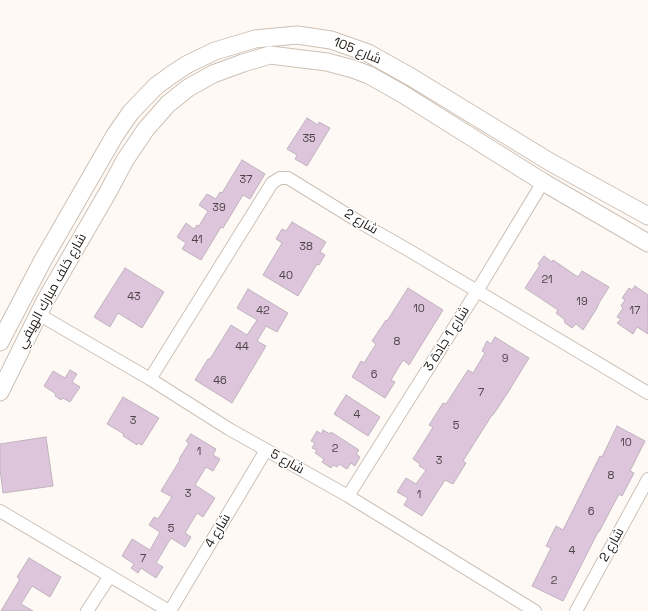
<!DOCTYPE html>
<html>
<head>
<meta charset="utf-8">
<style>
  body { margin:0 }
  canvas { display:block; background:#fff9f5 }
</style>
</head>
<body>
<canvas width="648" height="611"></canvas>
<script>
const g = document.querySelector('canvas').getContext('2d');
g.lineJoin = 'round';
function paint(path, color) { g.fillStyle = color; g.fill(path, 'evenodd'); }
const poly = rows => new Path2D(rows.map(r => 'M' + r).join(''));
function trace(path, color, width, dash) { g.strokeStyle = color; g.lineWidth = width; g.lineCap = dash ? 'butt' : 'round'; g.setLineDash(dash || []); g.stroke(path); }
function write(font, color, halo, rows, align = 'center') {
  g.font = font + ' "Space Grotesk",Cairo,sans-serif'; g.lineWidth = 3; g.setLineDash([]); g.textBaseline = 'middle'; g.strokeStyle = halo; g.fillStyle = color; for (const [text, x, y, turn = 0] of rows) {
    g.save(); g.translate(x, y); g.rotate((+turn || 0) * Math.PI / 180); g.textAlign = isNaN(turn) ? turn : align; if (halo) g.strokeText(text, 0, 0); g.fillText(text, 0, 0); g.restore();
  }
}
const building = poly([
  [307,118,318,125,319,122,330,128,307,166,295,159,297,155,287,149,307,118],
  [242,160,265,174,250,199,243,195,223,228,221,227,201,260,182,249,186,243,177,237,186,223,194,229,197,225,199,226,208,211,199,205,207,194,216,199,220,192,222,193,242,160],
  [292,222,326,242,320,252,325,255,319,265,317,264,298,296,263,275,282,243,276,239,282,229,286,231,292,222],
  [544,256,552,262,553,260,578,277,582,271,609,287,599,303,597,308,583,330,576,324,572,328,565,323,564,319,556,313,558,310,525,288,540,265,538,264,544,256],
  [125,268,164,292,142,328,118,313,110,327,94,317,125,268],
  [635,286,648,295,648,334,637,327,633,334,617,323,621,319,617,317,623,308,621,306,625,300,622,298,629,288,632,290,635,286],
  [408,288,443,310,409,365,403,360,391,380,395,382,385,398,352,377,361,361,364,363,376,344,372,341,386,320,387,321,408,288],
  [248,289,288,313,277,332,266,326,257,341,266,346,232,403,195,380,208,359,210,359,231,325,247,335,257,320,237,308,248,289],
  [495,337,529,358,507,394,493,415,492,415,463,461,466,463,453,484,445,480,422,516,404,505,408,498,397,492,406,478,416,484,426,470,419,466,420,464,413,459,433,427,429,425,443,403,446,404,468,370,473,373,485,353,482,351,487,341,491,344,495,337],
  [70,370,77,374,72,382,80,387,70,402,63,398,61,400,55,396,56,394,44,386,53,371,65,378,70,370],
  [346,395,380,417,368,436,334,414,346,395],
  [123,397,159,418,142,445,138,443,137,445,123,436,124,434,107,424,123,397],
  [617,426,645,441,630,471,634,473,622,496,619,494,599,532,598,532,563,601,532,586,551,548,546,546,556,526,563,530,600,456,602,457,617,426],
  [323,430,330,434,331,432,359,450,356,454,360,457,355,466,351,463,347,469,339,464,337,467,333,465,331,468,322,462,324,459,315,453,317,450,312,448,315,443,311,441,317,431,321,434,323,430],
  [191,434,216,449,213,455,220,459,213,471,206,467,195,485,215,498,203,517,197,513,185,533,191,537,185,547,171,538,156,563,163,567,156,578,141,568,138,573,131,568,134,564,122,556,132,539,150,550,160,532,149,525,154,517,158,519,172,497,161,491,180,460,179,459,189,443,186,441,191,434],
  [46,437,53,486,3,493,0,469,0,444,46,437],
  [29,558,61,577,50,597,32,586,21,604,33,611,1,611,20,579,17,577,29,558]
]);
const street = poly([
  [38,314,150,379,229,429,348,496,535,611],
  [150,379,272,183,280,178,288,178,361,223,410,251,648,393],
  [348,496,477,291,543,182],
  [0,511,169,611],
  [87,611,110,576],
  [170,611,266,450],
  [576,611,648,479]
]);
const secondary = poly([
  [0,342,43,260,115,135,131,112,156,86,174,73,188,64,215,51,255,39,297,35,331,40,368,53,411,77,550,162,648,216],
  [0,392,45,301,108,192,125,160,146,129,168,104,188,88,213,74,243,63,270,55,327,62,353,69,369,75,401,93,543,182,648,243]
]);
const numberNames = [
  ["35",309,139],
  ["37",246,180],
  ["39",219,208],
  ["41",197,240],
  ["38",306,247],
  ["40",286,276],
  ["21",547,280],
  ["43",134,297],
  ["19",582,302],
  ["10",419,309],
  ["42",263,311],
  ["17",635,311],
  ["8",397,342],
  ["44",242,347],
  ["9",505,359],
  ["6",374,375],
  ["46",220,381],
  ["7",481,393],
  ["4",357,415],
  ["3",133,421],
  ["5",456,426],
  ["10",626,443],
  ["2",335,449],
  ["1",199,452],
  ["3",439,461],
  ["8",611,476],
  ["3",188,494],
  ["1",419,495],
  ["6",591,512],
  ["5",171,529],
  ["4",572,551],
  ["7",143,559],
  ["2",554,581]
];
const streetNames = [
  ["شارع 105",357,51,22],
  ["شارع 2",361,222,31],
  ["شارع خلف مبارك الهيفي",52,291,-61],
  ["شارع 1 جادة 3",447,339,-58],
  ["شارع 5",287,462,29],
  ["شارع 4",218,531,-59],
  ["شارع 2",612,545,-61]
];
paint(building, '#ddc5dc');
trace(building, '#bfb3be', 1);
trace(street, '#cdc0b5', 14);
trace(secondary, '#cdc0b5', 19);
trace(street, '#fff', 12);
trace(secondary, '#fff', 17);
write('11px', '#4e4447', null, numberNames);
write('13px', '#1e1915', '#fff', streetNames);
</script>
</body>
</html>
